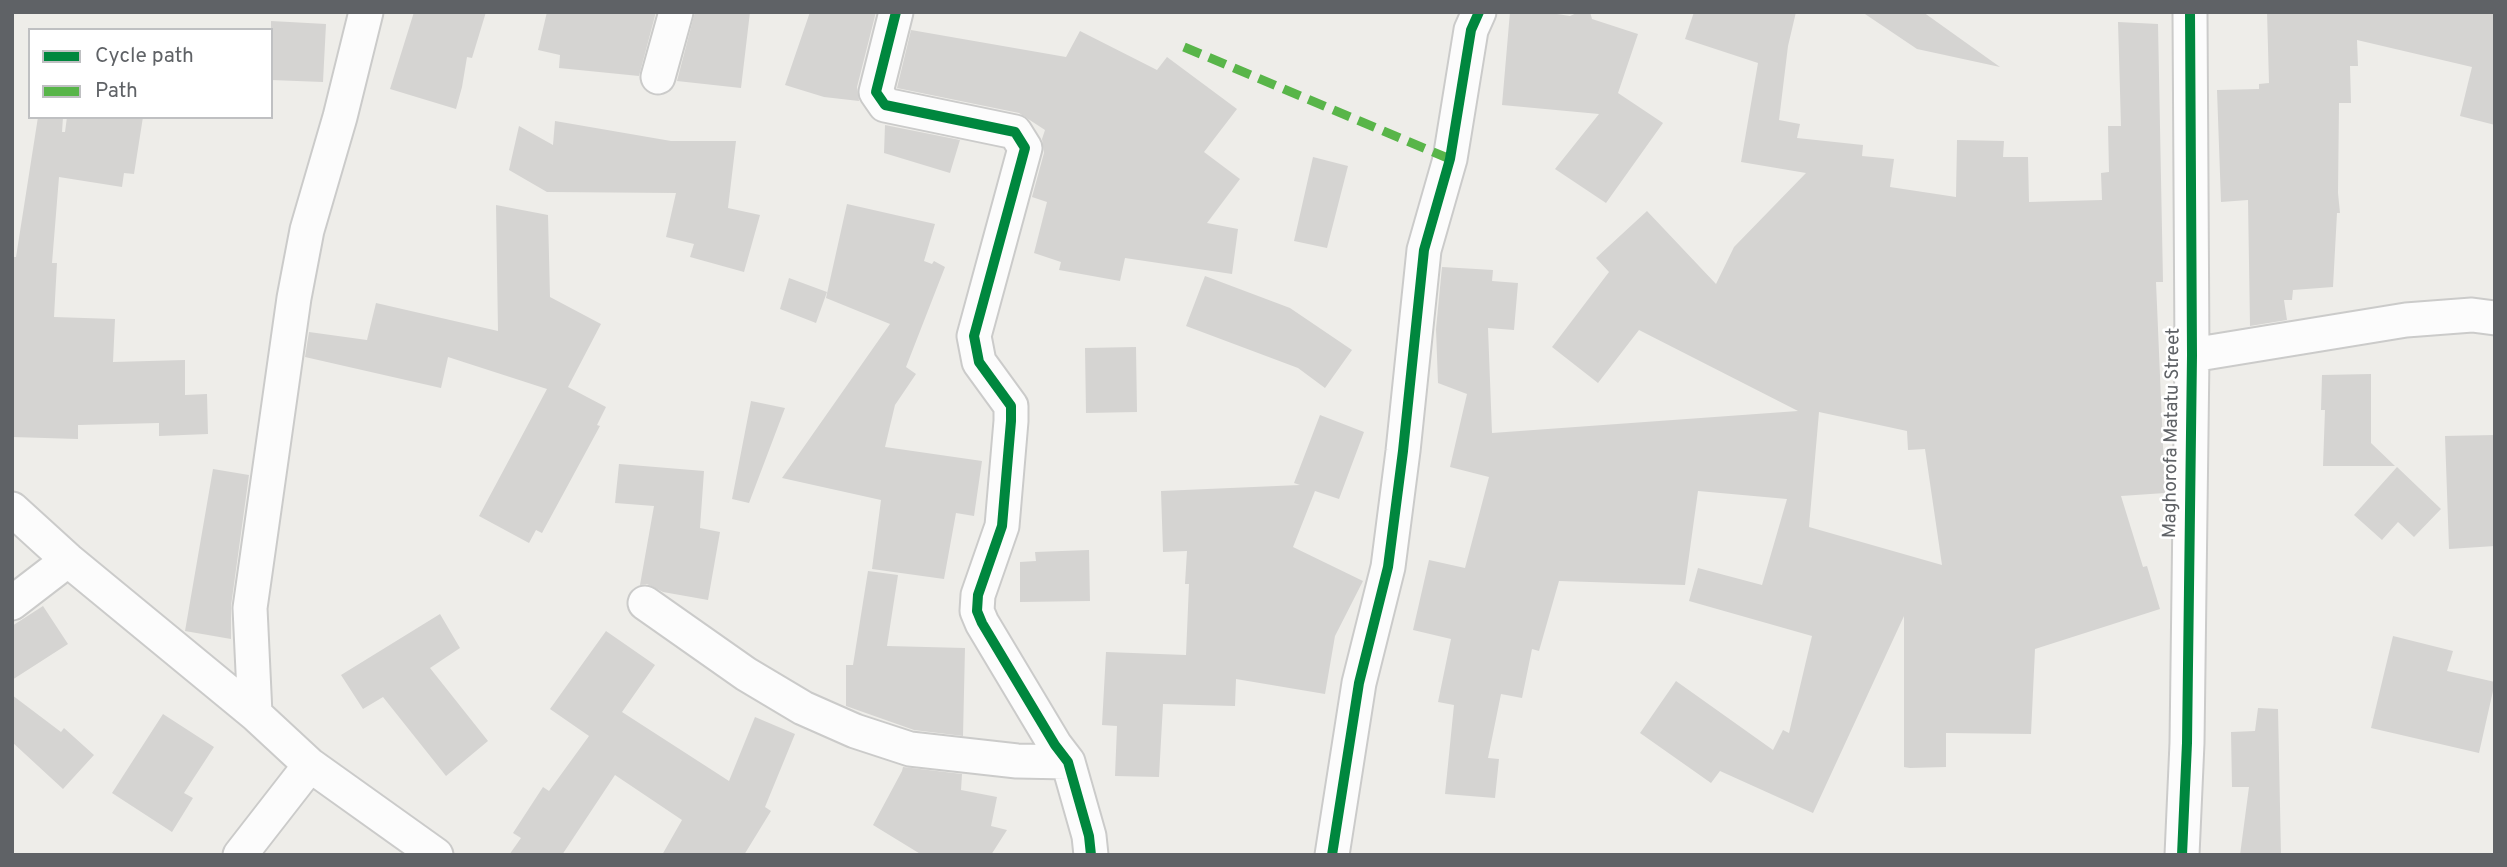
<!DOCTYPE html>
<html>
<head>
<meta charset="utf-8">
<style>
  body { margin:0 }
  #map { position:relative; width:2507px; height:867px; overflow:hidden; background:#eeede9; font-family:Overpass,sans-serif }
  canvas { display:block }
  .frame { position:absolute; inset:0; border:14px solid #5f6266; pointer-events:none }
  .legend { position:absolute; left:28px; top:28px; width:245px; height:91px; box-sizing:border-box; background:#fff; border:2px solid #bfc0c2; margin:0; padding:9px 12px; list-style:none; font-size:21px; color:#5f6266 }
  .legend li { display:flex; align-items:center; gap:14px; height:35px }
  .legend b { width:35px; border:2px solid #bfc0c2 }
</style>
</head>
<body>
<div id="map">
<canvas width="2507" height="867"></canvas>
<div class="frame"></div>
<ul class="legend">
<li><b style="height:9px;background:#00873e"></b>Cycle path</li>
<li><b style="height:9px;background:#58b549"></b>Path</li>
</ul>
</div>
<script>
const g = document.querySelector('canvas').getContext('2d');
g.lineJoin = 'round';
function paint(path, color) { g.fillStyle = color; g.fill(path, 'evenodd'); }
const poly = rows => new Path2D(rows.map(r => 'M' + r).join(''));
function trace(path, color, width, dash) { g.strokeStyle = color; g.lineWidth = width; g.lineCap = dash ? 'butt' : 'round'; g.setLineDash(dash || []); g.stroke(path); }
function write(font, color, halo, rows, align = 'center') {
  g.font = font + ' Overpass,sans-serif'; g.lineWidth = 5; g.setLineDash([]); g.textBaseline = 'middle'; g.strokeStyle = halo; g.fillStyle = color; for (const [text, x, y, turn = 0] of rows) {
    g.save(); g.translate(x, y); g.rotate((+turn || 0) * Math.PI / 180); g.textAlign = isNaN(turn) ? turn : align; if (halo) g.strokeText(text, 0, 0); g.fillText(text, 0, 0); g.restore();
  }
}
const building = poly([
  [414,12,486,12,472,58,467,57,462,87,456,109,390,89],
  [547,12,656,12,639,76,559,68,560,55,538,50],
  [695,12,750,12,741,88,677,81],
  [810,12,876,12,857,87,859,101,824,97,785,85],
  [1510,12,1544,12,1570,16,1579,12,1590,12,1592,19,1638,34,1618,93,1663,123,1606,203,1555,169,1599,114,1502,105],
  [1694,12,1796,12,1788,46,1779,120,1800,124,1797,138,1863,145,1862,156,1894,159,1890,187,1956,197,1957,140,2004,141,2003,157,2028,157,2029,202,2102,200,2101,173,2109,172,2108,126,2121,126,2118,22,2158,24,2163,282,2156,282,2165,493,2121,496,2143,567,2147,566,2160,609,2035,649,2031,734,1946,733,1946,767,1910,768,1904,767,1904,616,1813,813,1720,771,1711,783,1640,733,1676,681,1773,750,1783,730,1789,733,1812,636,1689,601,1698,568,1762,585,1787,499,1698,491,1685,585,1559,581,1539,651,1532,649,1522,698,1501,694,1488,758,1499,759,1495,798,1445,794,1454,705,1438,702,1451,639,1413,630,1429,560,1465,568,1489,477,1450,467,1467,394,1438,383,1436,329,1442,267,1493,270,1492,281,1518,283,1514,330,1488,328,1492,433,1798,411,1639,330,1598,383,1552,347,1609,272,1596,258,1647,211,1716,284,1734,247,1806,173,1741,162,1758,63,1685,39],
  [1819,412,1907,431,1908,450,1925,449,1942,565,1809,527],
  [1862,12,1923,12,2000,67,1917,49],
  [2267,12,2495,12,2495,125,2460,116,2472,67,2357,40,2358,66,2350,66,2351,103,2339,103,2338,193,2340,213,2337,213,2333,287,2293,290,2292,300,2284,300,2287,320,2250,326,2248,200,2221,202,2217,90,2259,89,2259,84,2269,83],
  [271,21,326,24,323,82,271,80],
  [911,30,1066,57,1080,31,1157,70,1167,57,1237,109,1204,152,1240,179,1207,223,1238,229,1232,274,1125,258,1120,281,1059,270,1061,262,1034,253,1047,202,1032,197,1044,153,1042,139,1045,130,1019,113,897,88],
  [38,117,63,117,62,132,65,132,67,117,143,117,134,174,124,173,122,187,59,177,52,263,57,263,54,317,115,319,113,362,185,360,185,395,207,394,208,434,159,436,159,423,78,425,78,439,12,437,12,257,16,257],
  [555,121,671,141,736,141,728,208,760,215,744,272,690,257,694,244,666,237,676,193,547,192,509,170,519,126,553,145],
  [885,125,960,140,950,173,884,153],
  [1313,157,1348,166,1327,248,1294,241],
  [847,204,935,224,924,261,932,264,934,261,945,267,906,367,916,374,895,405,885,447,982,461,974,516,956,513,944,579,872,569,881,500,782,478,890,324,826,298],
  [496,205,548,215,550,297,601,324,568,387,606,407,597,425,600,426,542,533,536,530,529,543,479,516,547,389,448,357,441,388,305,357,309,332,367,340,376,303,498,331],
  [1205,276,1290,308,1352,350,1325,388,1298,368,1186,326],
  [789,278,827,292,816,323,780,309],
  [1136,347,1137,412,1086,413,1085,348],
  [2371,374,2371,443,2395,466,2323,466,2325,410,2321,410,2322,375],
  [751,401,785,408,749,503,732,499],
  [1320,415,1364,432,1339,499,1315,491,1293,547,1363,581,1335,636,1325,694,1236,679,1235,706,1163,704,1159,777,1115,776,1117,726,1102,725,1106,652,1186,655,1189,584,1185,584,1187,551,1163,552,1161,491,1300,485,1294,483],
  [2495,435,2495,546,2449,549,2445,436],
  [619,464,704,471,700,528,720,532,708,600,663,592,647,584,640,585,654,506,615,503],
  [2397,467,2441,509,2414,537,2398,522,2382,540,2354,515],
  [213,469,249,475,231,606,231,639,185,631],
  [1089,550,1090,601,1020,602,1020,562,1036,561,1035,552],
  [868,571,898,575,887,646,965,648,963,736,914,730,846,706,846,665,853,665],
  [43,606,68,644,12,680,12,626],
  [440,614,460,648,430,668,488,741,446,776,383,697,363,709,341,675],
  [606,631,655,665,622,712,729,781,755,717,795,734,765,807,771,811,744,855,662,855,682,820,615,775,562,855,509,855,521,838,513,833,543,787,549,791,589,736,550,709],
  [2393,636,2453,651,2447,671,2495,682,2479,753,2371,728],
  [12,695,61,732,64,728,94,755,63,789,12,742],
  [2258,708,2278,709,2281,855,2240,855,2249,787,2232,787,2231,732,2255,731],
  [163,714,214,747,184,793,193,798,172,832,112,793],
  [903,767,962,774,961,790,997,797,991,826,1007,830,991,855,922,855,873,825,902,771]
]);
const minor = poly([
  [896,12,876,92,885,105,1015,132,1025,148,974,336,979,362,1011,406,1011,421,1002,526,978,595,977,611,982,623,1055,745,1068,762,1089,836,1091,855],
  [658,77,676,12],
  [2192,355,2406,320,2472,315,2495,318],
  [12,509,68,560,255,714,310,765,436,855],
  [12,603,68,560],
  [645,603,746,674,803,708,855,731,910,749,1017,761,1068,762],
  [255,714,250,608,294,298,307,230,340,117,366,12],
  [240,855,310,765],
  [1332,855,1359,683,1388,567,1403,451,1424,250,1450,159,1471,30,1479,12],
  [2182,855,2187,743,2192,355,2190,12]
]);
const quiet = poly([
  [1184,47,1450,159]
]);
const cycleway = poly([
  [896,12,876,92,885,105,1015,132,1025,148,974,336,979,362,1011,406,1011,421,1002,526,978,595,977,611,982,623,1055,745,1068,762,1089,836,1091,855],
  [1332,855,1359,683,1388,567,1403,451,1424,250,1450,159,1471,30,1479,12],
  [2182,855,2187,743,2192,355,2190,12]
]);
const streetNames = [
  ["Maghorofa Matatu Street",2173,433,-89]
];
paint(building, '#d5d4d2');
trace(minor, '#cbcbca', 37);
trace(minor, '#fcfcfc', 33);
trace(quiet, '#58b549', 9, [18, 9]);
trace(cycleway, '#00873e', 10);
write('19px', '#5f6266', '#fff', streetNames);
</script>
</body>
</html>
